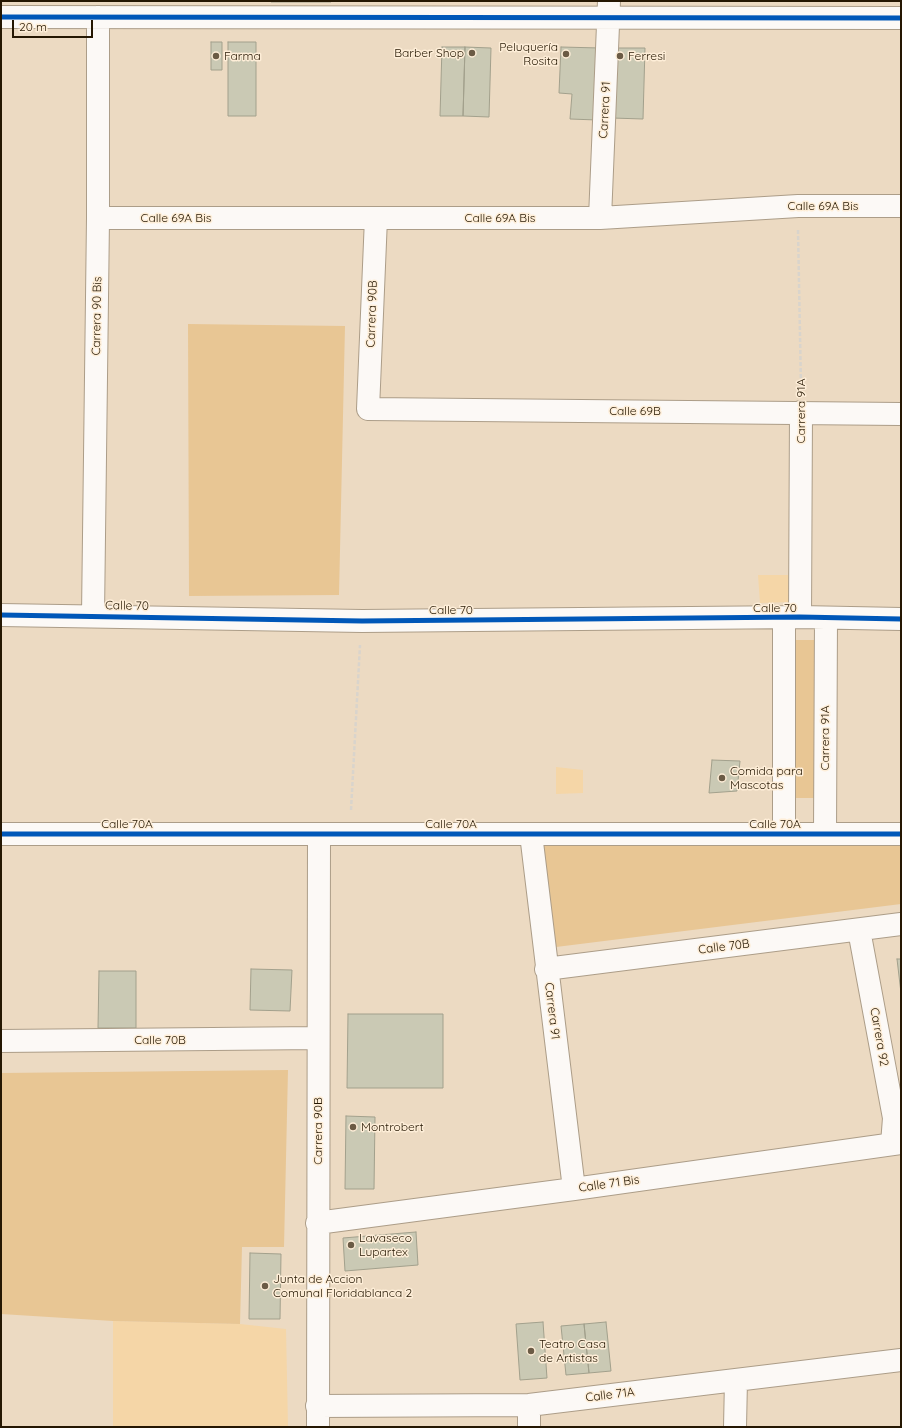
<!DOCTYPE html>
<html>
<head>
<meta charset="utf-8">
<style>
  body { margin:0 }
  #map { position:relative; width:902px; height:1428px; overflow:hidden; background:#ecdac2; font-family:Quicksand,sans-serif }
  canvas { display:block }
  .frame { position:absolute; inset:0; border:2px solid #251702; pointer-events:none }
  .scale { position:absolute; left:12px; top:20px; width:81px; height:18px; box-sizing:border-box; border:2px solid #251702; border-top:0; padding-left:5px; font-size:12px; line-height:14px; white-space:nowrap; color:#251702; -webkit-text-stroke:3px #feeed8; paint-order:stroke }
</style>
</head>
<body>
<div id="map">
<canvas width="902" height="1428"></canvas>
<div class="frame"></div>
<div class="scale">20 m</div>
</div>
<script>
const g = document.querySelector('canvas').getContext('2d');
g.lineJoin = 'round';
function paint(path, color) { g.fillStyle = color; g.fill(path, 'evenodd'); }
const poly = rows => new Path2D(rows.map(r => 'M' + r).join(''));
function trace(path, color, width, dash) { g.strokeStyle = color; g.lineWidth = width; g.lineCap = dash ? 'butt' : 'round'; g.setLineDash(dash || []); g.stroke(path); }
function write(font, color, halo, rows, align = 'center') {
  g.font = font + ' Quicksand,sans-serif'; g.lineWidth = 3; g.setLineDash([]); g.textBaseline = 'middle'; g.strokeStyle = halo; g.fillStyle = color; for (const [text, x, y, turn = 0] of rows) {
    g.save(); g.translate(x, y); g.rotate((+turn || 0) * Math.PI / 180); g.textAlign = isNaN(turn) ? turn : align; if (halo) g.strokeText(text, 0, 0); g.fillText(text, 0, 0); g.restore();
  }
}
const built = poly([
  [788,575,789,602,760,603,758,575],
  [556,767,583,770,583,793,556,794],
  [113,1321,240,1324,286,1329,288,1427,113,1427]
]);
const green = poly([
  [188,324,345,326,339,595,189,596],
  [793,640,821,640,819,798,792,798],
  [543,845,901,846,901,904,556,947],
  [288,1070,284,1247,242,1247,240,1324,113,1321,1,1314,1,1073]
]);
const building = poly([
  [271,1,303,1,303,2,271,2,271,1],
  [303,1,331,1,331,2,303,2,303,1],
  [211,42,222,42,222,70,211,70,211,42],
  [228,42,256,42,256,116,228,116,228,42],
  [442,47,465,47,463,116,440,116,442,47],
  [465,47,491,48,489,117,463,116,465,47],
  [561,47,600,48,597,120,570,119,572,94,559,93,561,47],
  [613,48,645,48,643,119,612,118,613,48],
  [712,760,740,761,737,791,709,793,712,760],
  [897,959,901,959,901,993,897,959],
  [251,969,292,970,290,1011,250,1010,251,969],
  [99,971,136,971,136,1028,98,1028,99,971],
  [348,1014,443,1014,443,1088,347,1088,348,1014],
  [346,1116,375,1117,374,1189,345,1189,346,1116],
  [416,1232,418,1265,345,1271,343,1238,416,1232],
  [250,1253,281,1254,280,1319,249,1319,250,1253],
  [543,1322,547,1378,520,1380,516,1324,543,1322],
  [606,1322,611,1371,589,1373,584,1324,606,1322],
  [584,1324,589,1373,566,1375,561,1326,584,1324]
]);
const path = poly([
  [798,230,801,387],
  [351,810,360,645]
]);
const minor = poly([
  [1,17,901,18],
  [98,218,600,218,798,206,901,206],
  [376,218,368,409,901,414],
  [600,218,609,1],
  [1,615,362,621,800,617,901,619],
  [93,615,98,218,98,17],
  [800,617,801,412],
  [784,618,784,834],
  [531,834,574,1189],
  [825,834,826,618],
  [859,930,894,1118,892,1144],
  [546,969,901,924],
  [1,1041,318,1038],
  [317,1223,574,1189,901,1143],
  [529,1405,529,1427],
  [317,1406,529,1405,901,1360],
  [318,1427,319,834],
  [735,1427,736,1380]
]);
const tertiary = poly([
  [1,834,901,834]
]);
const cycleway = poly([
  [1,17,901,18],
  [1,615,362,621,800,617,901,619],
  [1,834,901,834]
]);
const markers = [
  [472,53,4,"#6b5b45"],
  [566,54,4,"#6b5b45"],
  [216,56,4,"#6b5b45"],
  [620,56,4,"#6b5b45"],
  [722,778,4,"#6b5b45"],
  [353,1127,4,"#6b5b45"],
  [351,1245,4,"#6b5b45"],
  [265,1286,4,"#6b5b45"],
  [531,1351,4,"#6b5b45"]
];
const poiNames = [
  ["Peluquería",558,47,"right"],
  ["Rosita",558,61,"right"],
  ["Barber Shop",464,53,"right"],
  ["Farma",224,56],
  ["Ferresi",628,56],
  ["Comida para",730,771],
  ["Mascotas",730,785],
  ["Montrobert",361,1127],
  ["Lavaseco",359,1238],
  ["Lupartex",359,1252],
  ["Junta de Accion",273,1279],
  ["Comunal Floridablanca 2",273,1293],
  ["Teatro Casa",539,1344],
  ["de Artistas",539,1358]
];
const streetNames = [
  ["Carrera 91",605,110,-87],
  ["Calle 69A Bis",823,206],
  ["Calle 69A Bis",176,218],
  ["Calle 69A Bis",500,218],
  ["Carrera 90B",372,314,-88],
  ["Carrera 90 Bis",97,316,-89],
  ["Calle 69B",635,411],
  ["Carrera 91A",801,411,-90],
  ["Calle 70",127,606,1],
  ["Calle 70",775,608],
  ["Calle 70",451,610],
  ["Carrera 91A",825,738,-90],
  ["Calle 70A",127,824],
  ["Calle 70A",451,824],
  ["Calle 70A",775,824],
  ["Calle 70B",724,947,-7],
  ["Carrera 91",552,1011,83],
  ["Carrera 92",879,1037,80],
  ["Calle 70B",160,1040],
  ["Carrera 90B",318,1131,-90],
  ["Calle 71 Bis",609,1184,-8],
  ["Calle 71A",610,1395,-7]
];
paint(built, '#f5d6a7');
paint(green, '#e8c694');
paint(building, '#cac9b4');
trace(building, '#a2a08c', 1);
trace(minor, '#ac9d88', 24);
trace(tertiary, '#ac9d88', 24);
trace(path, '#d9d4cc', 2.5, [4, 2]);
trace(minor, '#fcf9f6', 22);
trace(tertiary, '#fcf9f6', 22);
trace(cycleway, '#0057b8', 5);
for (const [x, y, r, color] of markers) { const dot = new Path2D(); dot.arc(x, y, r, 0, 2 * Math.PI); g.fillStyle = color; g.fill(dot); trace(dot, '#feeed8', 1.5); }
write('12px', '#251702', '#feeed8', poiNames, 'left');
write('12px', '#251702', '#feeed8', streetNames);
</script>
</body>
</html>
